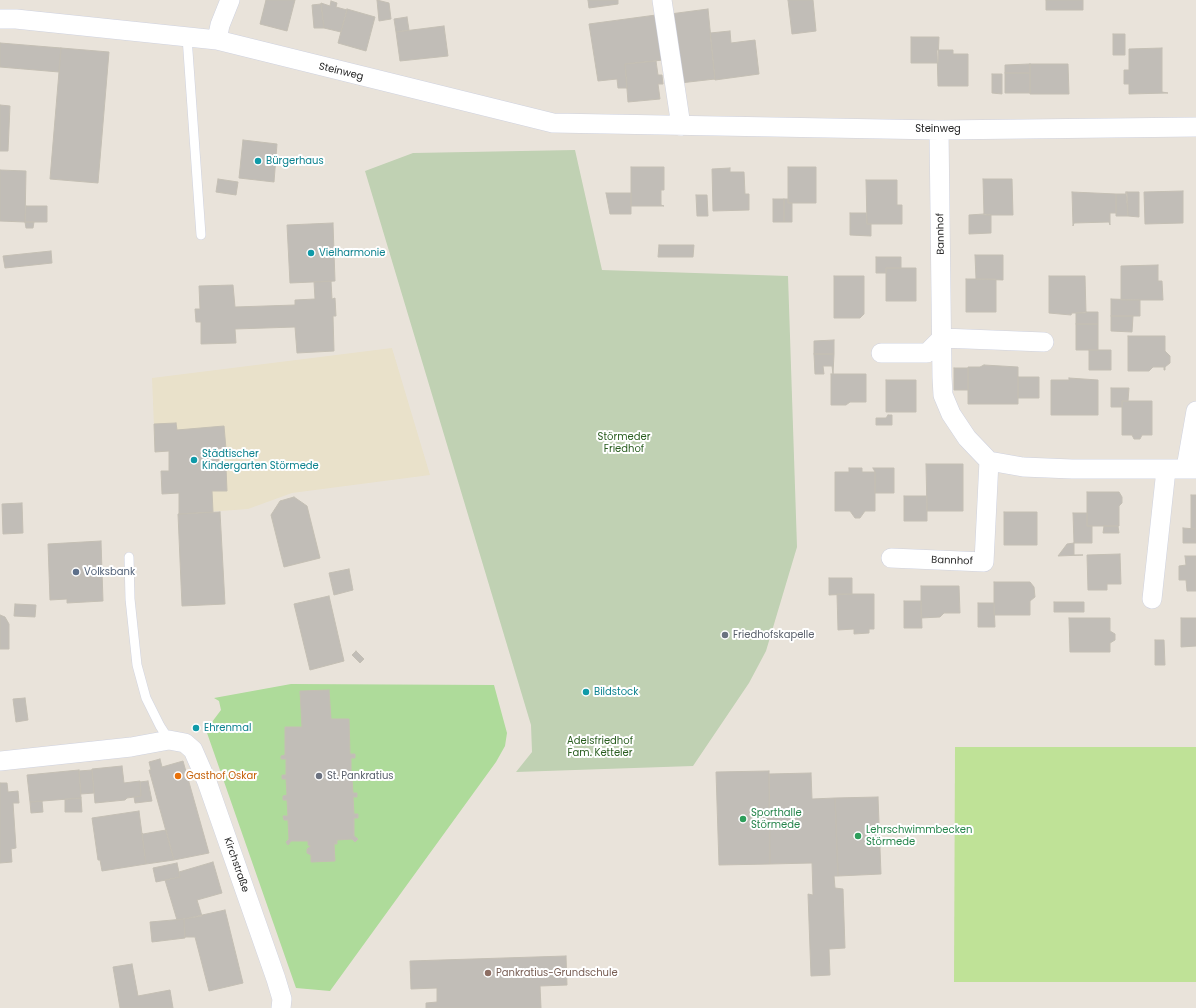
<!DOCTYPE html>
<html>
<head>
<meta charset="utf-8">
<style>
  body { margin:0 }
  canvas { display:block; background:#e9e3da }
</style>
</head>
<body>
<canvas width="1196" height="1008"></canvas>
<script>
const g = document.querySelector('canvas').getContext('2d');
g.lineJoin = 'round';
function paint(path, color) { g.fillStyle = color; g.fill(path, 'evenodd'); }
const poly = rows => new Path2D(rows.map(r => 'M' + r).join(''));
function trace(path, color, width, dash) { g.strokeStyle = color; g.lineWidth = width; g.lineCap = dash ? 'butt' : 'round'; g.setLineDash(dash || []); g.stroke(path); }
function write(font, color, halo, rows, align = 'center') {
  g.font = font + ' Poppins,sans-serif'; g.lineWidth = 4; g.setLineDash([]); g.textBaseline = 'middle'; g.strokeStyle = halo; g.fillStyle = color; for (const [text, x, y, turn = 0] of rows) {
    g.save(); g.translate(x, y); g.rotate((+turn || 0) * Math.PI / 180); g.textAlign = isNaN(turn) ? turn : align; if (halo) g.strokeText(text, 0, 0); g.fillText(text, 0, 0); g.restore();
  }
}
const education = poly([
  [392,348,430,475,292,493,248,509,179,514,179,493,161,471,169,471,169,451,155,452,152,378]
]);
const green = poly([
  [291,684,494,685,507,733,505,746,496,762,330,991,296,988,206,730,221,710,219,701,214,698]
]);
const cemetery = poly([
  [575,150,602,270,788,276,797,547,766,651,749,683,693,766,516,772,532,752,531,725,365,171,413,153]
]);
const pitch = poly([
  [955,747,1196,747,1196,982,954,982]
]);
const building = poly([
  [266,0,295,0,287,31,260,24,266,0],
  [377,0,389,3,391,19,379,21,377,0],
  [588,0,618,0,618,4,589,8,588,0],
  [788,0,813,0,816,31,792,34,788,0],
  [1046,0,1083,0,1083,10,1046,10,1046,0],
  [331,1,337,3,336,7,347,10,341,32,324,28,321,3,330,6,331,1],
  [321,4,324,28,314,28,312,5,321,4],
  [347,9,375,17,366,51,338,43,347,9],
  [708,9,715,79,680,83,670,14,708,9],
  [656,15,663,60,625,64,627,88,618,88,617,79,598,81,589,24,656,15],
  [407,17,409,30,396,32,394,19,407,17],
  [444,26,448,56,400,61,396,32,444,26],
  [730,31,731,43,755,40,759,74,715,80,710,33,730,31],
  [1113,34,1125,34,1125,55,1113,55,1113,34],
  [911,37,939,37,938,63,911,63,911,37],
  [0,43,61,48,59,72,0,67,0,43],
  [61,48,109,52,98,183,50,179,61,48],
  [1162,48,1162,92,1168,93,1129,94,1129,84,1124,84,1124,70,1129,70,1129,49,1162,48],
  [937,50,953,50,953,54,968,54,968,86,938,86,937,50],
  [656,61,658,75,662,75,663,84,658,84,660,99,628,102,625,64,656,61],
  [1030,64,1030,73,1005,73,1005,65,1030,64],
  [1030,64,1068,64,1069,94,1030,94,1030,64],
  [1005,73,1030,73,1030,93,1005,93,1005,73],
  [992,74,1002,74,1002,94,992,93,992,74],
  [0,105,10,106,8,151,0,151,0,105],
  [243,140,277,144,274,182,239,178,243,140],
  [631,167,664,167,664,190,661,190,661,205,664,206,631,206,631,167],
  [788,167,816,167,816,203,788,203,788,167],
  [730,168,730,172,744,172,745,194,749,194,749,210,713,211,712,169,730,168],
  [0,170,26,171,25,222,0,221,0,170],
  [218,179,238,182,236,195,216,192,218,179],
  [983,179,1012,179,1013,215,984,215,983,179],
  [866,180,897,180,897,205,902,205,902,224,867,224,866,180],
  [1183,191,1183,223,1145,224,1144,192,1183,191],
  [1072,192,1116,194,1116,213,1110,213,1110,225,1109,222,1074,223,1073,226,1072,192],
  [1126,192,1128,216,1116,216,1116,194,1126,194,1126,192],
  [1127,192,1139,192,1139,217,1128,216,1127,192],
  [606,193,631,193,631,214,610,214,606,193],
  [696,195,707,195,708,216,697,216,696,195],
  [773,199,784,199,784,222,773,222,773,199],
  [784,199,788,199,788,203,792,203,792,222,784,222,784,199],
  [26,206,47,206,47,222,25,222,26,206],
  [850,213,866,213,867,224,871,224,871,236,850,235,850,213],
  [984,214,991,215,991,233,969,234,969,215,984,214],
  [25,222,34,222,33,228,26,228,25,222],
  [333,223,335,281,290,283,287,225,333,223],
  [659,245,694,245,693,257,658,257,659,245],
  [51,251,52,263,5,268,3,256,51,251],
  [975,255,1003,255,1003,280,976,279,975,255],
  [876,257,901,257,901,268,886,268,886,273,876,273,876,257],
  [1158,265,1158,281,1162,281,1163,300,1121,300,1121,266,1158,265],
  [886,268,916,268,916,301,886,301,886,268],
  [834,276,864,276,864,314,860,318,834,318,834,276],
  [1049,276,1085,276,1086,313,1072,313,1071,315,1049,313,1049,276],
  [966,279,996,279,996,312,966,312,966,279],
  [331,281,332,299,335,298,336,316,333,316,334,351,297,353,295,327,235,329,236,343,201,344,201,322,196,322,195,309,200,309,199,286,233,285,235,307,295,305,295,300,315,299,314,282,331,281],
  [1111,299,1140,300,1140,316,1111,316,1111,299],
  [1086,312,1098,312,1098,324,1076,324,1076,313,1086,312],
  [1111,316,1133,316,1132,332,1111,331,1111,316],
  [1076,324,1098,324,1098,350,1076,350,1076,324],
  [1128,336,1165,336,1165,351,1170,356,1170,363,1165,367,1165,370,1164,370,1164,367,1153,367,1149,371,1128,371,1128,336],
  [834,340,834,354,814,354,814,341,834,340],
  [1089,350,1111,350,1111,370,1089,370,1089,350],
  [814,354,834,354,833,374,832,366,823,366,824,374,815,374,814,354],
  [984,365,1018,367,1018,404,968,404,968,367,980,367,984,365],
  [954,368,968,368,968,390,954,390,954,368],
  [831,374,866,374,866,402,850,402,846,405,831,405,831,374],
  [1018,377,1039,377,1039,398,1018,398,1018,377],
  [1069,378,1098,380,1098,415,1051,415,1051,380,1069,380,1069,378],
  [886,380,916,380,916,412,886,412,886,380],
  [1111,388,1129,388,1128,401,1122,401,1122,407,1111,407,1111,388],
  [1122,401,1152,401,1152,435,1142,435,1140,439,1134,439,1132,435,1122,435,1122,401],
  [888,415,892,415,892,425,876,425,876,418,886,418,888,415],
  [176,423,177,430,224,426,226,449,218,449,219,469,226,468,227,491,212,491,213,512,179,514,179,493,162,494,161,471,169,471,169,451,155,452,154,424,176,423],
  [926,464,963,464,963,511,927,511,926,464],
  [849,468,862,468,862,472,875,472,875,511,865,511,860,518,855,518,850,511,835,511,835,472,849,472,849,468],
  [873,468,894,468,894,493,875,493,875,472,873,468],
  [1087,492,1119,492,1122,497,1122,503,1119,506,1119,526,1087,526,1087,492],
  [1191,495,1196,495,1196,529,1191,529,1191,495],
  [904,496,927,496,927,521,904,521,904,496],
  [294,497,307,506,320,558,284,567,271,515,280,501,294,497],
  [22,503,23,533,3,534,2,504,22,503],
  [220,512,225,604,182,606,178,514,220,512],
  [1004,512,1037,512,1037,545,1004,545,1004,512],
  [1073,513,1087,513,1087,526,1092,526,1092,543,1074,543,1073,513],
  [1104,526,1118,526,1119,533,1103,533,1104,526],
  [1183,528,1196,529,1196,543,1183,543,1183,528],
  [101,541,103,601,67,603,67,599,50,600,48,544,101,541],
  [1074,543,1074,555,1083,555,1058,556,1067,544,1074,543],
  [1120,554,1121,584,1107,584,1107,590,1088,590,1087,555,1120,554],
  [1185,556,1196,556,1196,591,1187,591,1186,580,1179,580,1179,566,1186,565,1185,556],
  [349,569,353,590,334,595,329,573,349,569],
  [829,578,852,578,852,594,829,595,829,578],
  [994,582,1030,582,1034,587,1035,597,1030,601,1030,615,994,615,994,582],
  [921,586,959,586,960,613,944,613,940,617,921,618,921,586],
  [837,594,874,594,874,629,869,629,869,633,854,634,854,629,838,630,837,594],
  [329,596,344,661,310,670,294,604,329,596],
  [904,601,921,601,922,628,904,628,904,601],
  [1054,602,1084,602,1084,612,1054,612,1054,602],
  [978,603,994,603,995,627,978,627,978,603],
  [15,604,36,605,35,617,14,616,15,604],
  [0,615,5,617,9,624,9,649,0,649,0,615],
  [1069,618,1110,618,1110,631,1115,634,1115,640,1110,643,1110,652,1070,652,1069,618],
  [1181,618,1196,618,1196,646,1181,647,1181,618],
  [1155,640,1164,640,1165,665,1155,665,1155,640],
  [356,651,364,659,360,663,352,655,356,651],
  [329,690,331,719,349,719,350,754,355,754,355,758,351,758,351,774,356,774,356,777,352,778,353,793,357,793,357,797,353,797,354,814,358,814,358,818,354,818,354,836,358,839,355,842,352,839,337,840,337,844,334,844,335,861,311,862,311,855,307,853,307,849,311,846,308,845,308,841,291,841,288,845,286,842,289,839,288,820,284,820,283,816,288,816,287,800,283,800,283,796,287,795,286,779,282,779,282,775,286,775,286,759,281,759,281,756,285,755,285,727,302,727,300,691,329,690],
  [25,698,28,720,16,722,13,699,25,698],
  [160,759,162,767,183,761,209,853,174,860,149,770,151,770,149,762,160,759],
  [122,766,124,783,140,781,141,796,127,798,125,800,95,803,92,769,122,766],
  [79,770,81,798,30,802,27,775,79,770],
  [92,770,94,793,81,794,79,771,92,770],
  [769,771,770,864,719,865,716,772,769,771],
  [811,773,812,799,835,798,838,876,834,876,835,888,843,889,845,948,829,949,830,975,811,976,808,894,813,895,812,863,770,864,769,774,811,773],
  [148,781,152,801,135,803,134,797,141,796,140,782,148,781],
  [0,783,7,783,8,792,18,791,19,803,13,803,16,848,11,849,12,862,0,863,0,783],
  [878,797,881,874,838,876,835,798,878,797],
  [81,798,82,812,65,812,65,799,81,798],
  [42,801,43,812,31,813,30,802,42,801],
  [139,811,146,864,102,871,100,860,98,860,92,818,139,811],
  [166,830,174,860,146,864,142,833,143,834,166,830],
  [213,862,222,893,197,900,202,916,177,920,165,880,180,877,179,872,213,862],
  [177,863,180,877,156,882,153,868,177,863],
  [225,910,243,983,209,991,195,937,185,937,184,919,225,910],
  [184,919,185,938,152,942,150,922,184,919],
  [566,956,567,985,540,986,541,1008,426,1008,426,1003,437,1002,437,988,411,989,410,961,566,956],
  [132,964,138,996,170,990,173,1008,120,1008,113,967,132,964]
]);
const lane = poly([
  [187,37,201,235],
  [129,557,130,599,137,665,146,698,160,726,169,740]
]);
const street = poly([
  [662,0,681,126],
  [0,19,16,19,217,40,553,123,939,130,1196,127],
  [217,40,220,25,230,0],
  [939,130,942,377,943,395,951,414,967,438,989,461,1023,467,1072,469,1196,469],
  [881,353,927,353,942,338,1044,342],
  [1186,468,1196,411],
  [891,558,984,562,989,461],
  [1152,599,1166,470],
  [0,761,131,747,169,740,185,743,193,750,207,782,276,979,282,999,281,1008]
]);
const markers = [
  [258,161,4,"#0f9aa8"],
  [311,253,4,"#0f9aa8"],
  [194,460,4,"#0f9aa8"],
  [76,572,4,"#5c6f8a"],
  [725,635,4,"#6b7280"],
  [586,692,4,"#0f9aa8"],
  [196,728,4,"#0f9aa8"],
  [178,776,4,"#e8710a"],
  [319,776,4,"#6b7280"],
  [743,819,4,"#2e9e5b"],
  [858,836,4,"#2e9e5b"],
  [488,973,4,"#8d6e63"]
];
const streetNames = [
  ["Steinweg",341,72,14],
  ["Steinweg",938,129],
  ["Bannhof",941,234,-91],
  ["Bannhof",952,561,2],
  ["Kirchstraße",236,865,71]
];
const cultureNames = [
  ["Bürgerhaus",266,161],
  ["Vielharmonie",319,253],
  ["Städtischer",202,454],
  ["Kindergarten Störmede",202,466],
  ["Bildstock",594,692],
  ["Ehrenmal",204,728]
];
const parkNames = [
  ["Störmeder",624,437],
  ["Friedhof",624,449],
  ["Adelsfriedhof",600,741],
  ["Fam. Ketteler",600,753]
];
const serviceNames = [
  ["Volksbank",84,572]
];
const worshipNames = [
  ["Friedhofskapelle",733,635],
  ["St. Pankratius",327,776]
];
const foodNames = [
  ["Gasthof Oskar",186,776]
];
const leisureNames = [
  ["Sporthalle",751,813],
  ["Störmede",751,825],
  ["Lehrschwimmbecken",866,830],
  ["Störmede",866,842]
];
const educationNames = [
  ["Pankratius-Grundschule",496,973]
];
paint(education, '#e9e1ca');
paint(green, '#aedb9a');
paint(cemetery, '#c0d1b3');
paint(pitch, '#bfe297');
paint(building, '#c1bdb7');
trace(building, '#c4bfb4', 1);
trace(lane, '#cfd2df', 10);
trace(street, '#cfd2df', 20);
trace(lane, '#fff', 9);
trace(street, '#fff', 19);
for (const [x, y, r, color] of markers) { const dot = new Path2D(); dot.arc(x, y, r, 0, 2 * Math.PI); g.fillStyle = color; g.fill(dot); trace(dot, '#fff', 1.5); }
write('10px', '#272727', '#fff', streetNames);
write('10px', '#0d838f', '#fff', cultureNames, 'left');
write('10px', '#295d1f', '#fff', parkNames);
write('10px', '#4e5e75', '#fff', serviceNames, 'left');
write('10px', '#5b616d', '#fff', worshipNames, 'left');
write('10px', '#c56008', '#fff', foodNames, 'left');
write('10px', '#27864d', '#fff', leisureNames, 'left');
write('10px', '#785e54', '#fff', educationNames, 'left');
</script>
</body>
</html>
